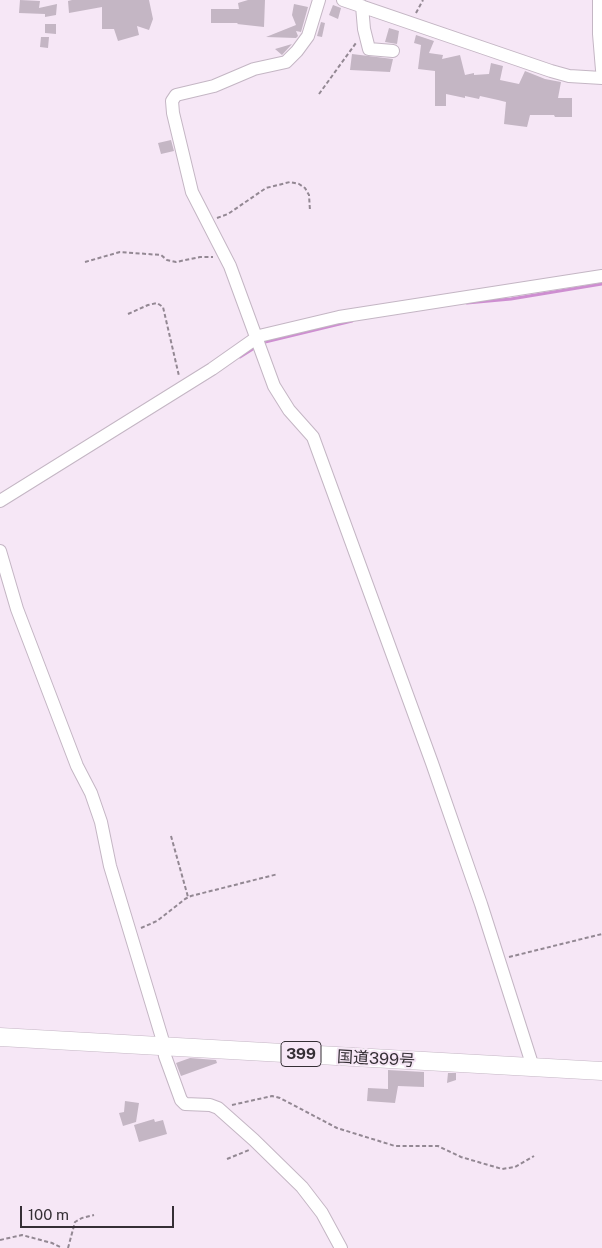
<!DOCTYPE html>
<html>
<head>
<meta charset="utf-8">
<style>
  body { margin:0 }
  #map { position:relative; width:602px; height:1248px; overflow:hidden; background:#f6e7f6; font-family:"Public Sans",sans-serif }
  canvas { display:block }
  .scale { position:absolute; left:20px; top:1206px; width:154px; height:22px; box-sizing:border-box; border:2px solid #352f35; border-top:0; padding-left:6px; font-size:15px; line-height:18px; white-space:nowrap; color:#352f35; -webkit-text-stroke:4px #f6e7f6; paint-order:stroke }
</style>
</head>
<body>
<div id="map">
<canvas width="602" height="1248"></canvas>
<div class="scale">100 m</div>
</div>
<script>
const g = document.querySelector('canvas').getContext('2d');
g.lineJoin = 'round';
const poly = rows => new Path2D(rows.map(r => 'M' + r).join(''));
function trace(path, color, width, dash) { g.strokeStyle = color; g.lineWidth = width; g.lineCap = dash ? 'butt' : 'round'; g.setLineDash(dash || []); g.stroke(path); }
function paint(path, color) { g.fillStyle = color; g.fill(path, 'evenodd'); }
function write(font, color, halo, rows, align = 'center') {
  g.font = font + ' "Public Sans","Noto Sans JP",sans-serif'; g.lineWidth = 4; g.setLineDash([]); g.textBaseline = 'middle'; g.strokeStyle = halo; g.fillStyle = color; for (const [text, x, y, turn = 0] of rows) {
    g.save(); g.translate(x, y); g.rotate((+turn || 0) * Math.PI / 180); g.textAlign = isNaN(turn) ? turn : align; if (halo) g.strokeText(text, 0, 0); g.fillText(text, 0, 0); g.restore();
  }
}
const stream = poly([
  [467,303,511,299,602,284],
  [261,343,352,321],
  [240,357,256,347]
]);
const building = poly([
  [20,0,40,1,39,8,57,4,56,15,45,17,45,14,19,13],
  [72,0,149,0,153,19,149,30,137,26,139,35,118,41,114,29,102,29,102,7,69,13,68,1],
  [248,0,265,0,264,27,237,24,238,23,211,23,211,9,239,9,238,3],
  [294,4,308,7,301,32,296,31,298,36,296,38,266,37,296,25,292,15],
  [333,5,341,8,338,19,329,15],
  [321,22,325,23,322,37,317,36],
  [45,24,56,24,56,34,45,33],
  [389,28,399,31,397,44,385,42],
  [416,35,434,41,429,53,443,55,442,59,460,55,465,75,474,73,474,75,489,74,491,63,503,66,500,80,519,84,525,71,545,79,561,82,558,98,572,98,572,117,555,117,554,115,530,115,527,127,504,124,506,102,498,100,480,96,479,99,465,96,465,98,446,94,446,106,435,106,435,71,418,69,421,45,414,43],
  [41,37,49,37,48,48,40,47],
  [292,44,282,55,275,49],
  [352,54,393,59,390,72,350,70],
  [171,140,174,151,161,154,158,143],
  [190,1058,216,1060,217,1063,181,1076,176,1063],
  [388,1070,424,1072,424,1087,398,1086,395,1103,367,1101,368,1088,388,1089],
  [448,1073,456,1073,456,1080,447,1083],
  [125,1101,139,1103,136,1122,123,1126,119,1113,124,1112],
  [154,1119,155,1122,163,1120,167,1134,139,1142,134,1125]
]);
const path = poly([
  [416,13,423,0],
  [319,94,356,43],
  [217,218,228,214,266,188,290,182,299,184,305,188,309,195,310,211],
  [85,262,120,252,161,255,167,260,176,262,200,257,213,257],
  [128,314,148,305,157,303,163,307,179,376],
  [171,836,188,897],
  [141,928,157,921,185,899,191,896,278,874],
  [509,957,602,934],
  [232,1105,272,1096,280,1098,337,1128,395,1146,438,1146,461,1157,502,1169,515,1167,534,1156],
  [227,1159,249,1150],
  [0,1240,22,1235,52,1243,62,1248],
  [68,1248,75,1222,82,1218,94,1215]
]);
const minor = poly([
  [319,0,308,36,297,51,286,62,254,69,214,86,176,95,172,101,173,113,192,192,230,266,274,386,289,410,313,437,432,763,481,904,533,1067],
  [343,0,551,71,569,76,602,78],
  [599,0,599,34,602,70],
  [362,6,364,29,369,49,393,51],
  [0,501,212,369,259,336,339,317,602,276],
  [0,551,17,609,77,766,91,793,101,822,110,866,162,1038,165,1056,181,1100,185,1104,210,1105,218,1108,254,1140,302,1187,322,1213,341,1248]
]);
const highway = poly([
  [0,1037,602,1071]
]);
const shields = [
  [301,1054,40]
];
const shieldNames = [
  ["399",301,1054]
];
const streetNames = [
  ["国道399号",376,1059,3]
];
trace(stream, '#ce8ed1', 3);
paint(building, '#c4b6c4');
trace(minor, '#c4b6c4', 14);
trace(highway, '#c4b6c4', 19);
trace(path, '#938893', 2, [4, 2.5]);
trace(minor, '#fff', 12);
trace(highway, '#fff', 18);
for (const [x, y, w] of shields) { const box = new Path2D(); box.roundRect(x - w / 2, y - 12.5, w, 25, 4); g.fillStyle = '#f6e7f6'; g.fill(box); trace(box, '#352f35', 1); }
write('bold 15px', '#352f35', null, shieldNames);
write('16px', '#352f35', '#f6e7f6', streetNames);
</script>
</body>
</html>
